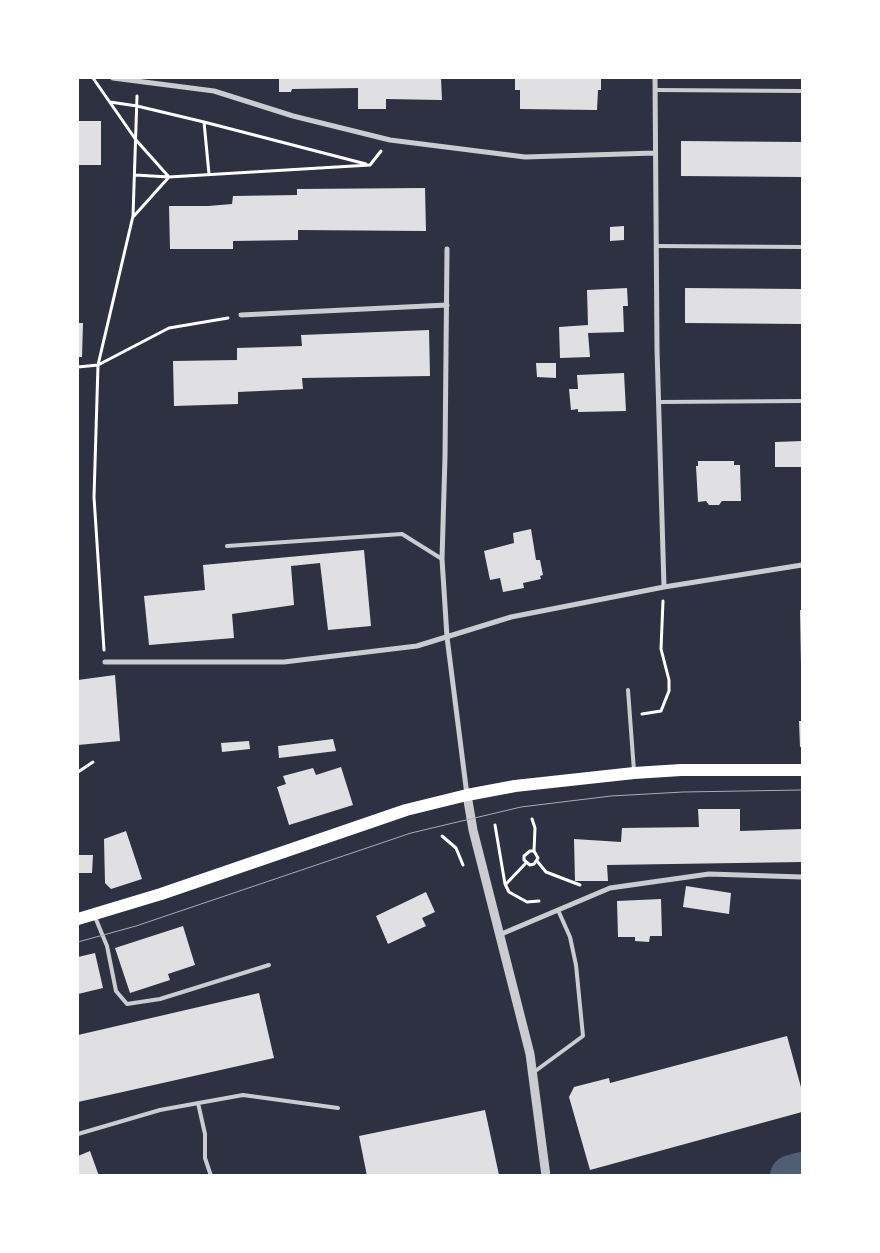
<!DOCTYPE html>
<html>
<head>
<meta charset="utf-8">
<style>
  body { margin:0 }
  #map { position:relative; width:880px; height:1253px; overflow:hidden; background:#2d3142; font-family:"Noto Sans",sans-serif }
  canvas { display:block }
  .frame { position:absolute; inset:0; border:79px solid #fff; pointer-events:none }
</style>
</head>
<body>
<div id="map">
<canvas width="880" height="1253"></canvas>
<div class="frame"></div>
</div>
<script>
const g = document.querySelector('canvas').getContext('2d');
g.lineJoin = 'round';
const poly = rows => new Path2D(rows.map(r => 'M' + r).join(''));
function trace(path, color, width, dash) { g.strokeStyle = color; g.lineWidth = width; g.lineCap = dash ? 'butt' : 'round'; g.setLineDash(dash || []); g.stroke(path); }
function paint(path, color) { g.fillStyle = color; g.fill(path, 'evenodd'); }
const river = poly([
  [791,1176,802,1173]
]);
const building = poly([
  [279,78,441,78,442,100,386,99,386,109,358,109,358,88,292,89,291,92,279,92],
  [515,78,601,78,601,90,598,90,597,110,520,109,520,90,515,90],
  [78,121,101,121,101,165,78,165],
  [681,141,802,142,802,177,681,176],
  [425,188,426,231,298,230,298,240,233,241,233,249,170,249,169,206,208,206,232,204,233,196,297,195,297,189],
  [624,226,624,240,610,241,610,227],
  [627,288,628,306,623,306,624,332,588,333,590,357,560,358,559,327,588,325,587,290],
  [685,288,802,289,802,324,685,323],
  [78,323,83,323,82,357,78,357],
  [429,330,430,376,302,378,303,389,238,392,238,404,174,406,173,361,237,360,237,348,302,346,301,335],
  [536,363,556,363,556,378,537,377],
  [624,373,626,411,578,412,578,409,571,410,569,389,578,389,577,375],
  [802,441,802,467,775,467,775,442],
  [698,461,734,461,734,465,740,465,741,501,722,501,719,505,709,505,706,501,698,502,696,466,698,466],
  [531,529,536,560,540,560,543,575,540,576,541,579,523,583,524,588,503,592,500,578,490,580,484,551,514,543,513,533],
  [364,550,371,626,328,630,320,563,291,566,294,605,232,614,234,638,149,645,144,596,205,590,203,565],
  [800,610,802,610,802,664,801,664],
  [115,675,120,741,78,745,78,680],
  [799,721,802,721,802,747,800,747],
  [333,739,336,751,279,758,278,746],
  [249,741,250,749,222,752,221,743],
  [341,767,353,805,289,825,277,787,286,784,283,776,313,768,316,775],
  [698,809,740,809,740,831,802,829,802,862,607,865,608,881,575,881,574,839,621,842,622,828,699,827],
  [126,831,142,879,111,889,105,883,104,839],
  [78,855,93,855,92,873,78,873],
  [686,886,731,893,729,914,683,907],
  [426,892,435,912,422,918,426,926,388,944,376,916],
  [661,899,662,936,650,936,649,942,635,941,635,937,618,937,617,901],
  [183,926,195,965,168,974,170,980,130,993,115,948],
  [95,953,103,988,78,994,78,957],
  [259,993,274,1058,78,1102,78,1035],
  [787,1036,802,1091,802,1112,590,1170,569,1097,574,1087,609,1078,610,1083],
  [485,1110,499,1175,367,1176,359,1136],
  [90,1151,99,1176,78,1176,78,1156]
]);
const path = poly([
  [93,78,136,140,169,177],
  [110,102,137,106,204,122],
  [209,174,204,122,366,164],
  [135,175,169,177],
  [134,216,169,177,370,165,381,151],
  [78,367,98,365,169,328,228,318],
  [104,650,94,497,98,365,133,216,137,96],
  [642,714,661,711,669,691,669,680,661,649,663,601],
  [78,772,93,762],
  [532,819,535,828,534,851,538,858,534,864,530,865,524,860,524,856,530,851,534,851],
  [495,825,505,884,509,892,527,902,539,901],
  [442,836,456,848,463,865],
  [537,861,546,872,580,885],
  [506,884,526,863]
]);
const service = poly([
  [655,90,802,91],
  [656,246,802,247],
  [659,402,802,401],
  [227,546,402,534,442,559],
  [628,690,634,771],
  [95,917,107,946,116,991,127,1004,160,999,269,965],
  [534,1072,583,1036,576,965,570,937,558,910],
  [198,1103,205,1134,205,1158,211,1176],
  [78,1134,160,1110,243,1095,338,1108]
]);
const minor = poly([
  [113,78,214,91,293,116,390,140,525,157,655,153],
  [655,78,657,349,664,587],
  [447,249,445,457,442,559,447,637,467,795],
  [241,315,447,305],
  [105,662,284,662,417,646,511,617,664,587,802,565],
  [499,935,610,888,709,874,802,877]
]);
const tertiary = poly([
  [467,795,473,830,530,1054,546,1176]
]);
const primary = poly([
  [78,919,161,894,406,810,467,795,515,786,634,773,681,770,802,770]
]);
const tram = poly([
  [78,942,136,926,411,833,521,807,611,796,683,792,802,790]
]);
trace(river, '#4f5d75', 42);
paint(building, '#e0e0e3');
trace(path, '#fff', 3);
trace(service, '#caccd0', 4);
trace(minor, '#caccd0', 5);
trace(tertiary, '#caccd0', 9);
trace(primary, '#fff', 12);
trace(tram, '#abadb3', 1);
</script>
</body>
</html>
